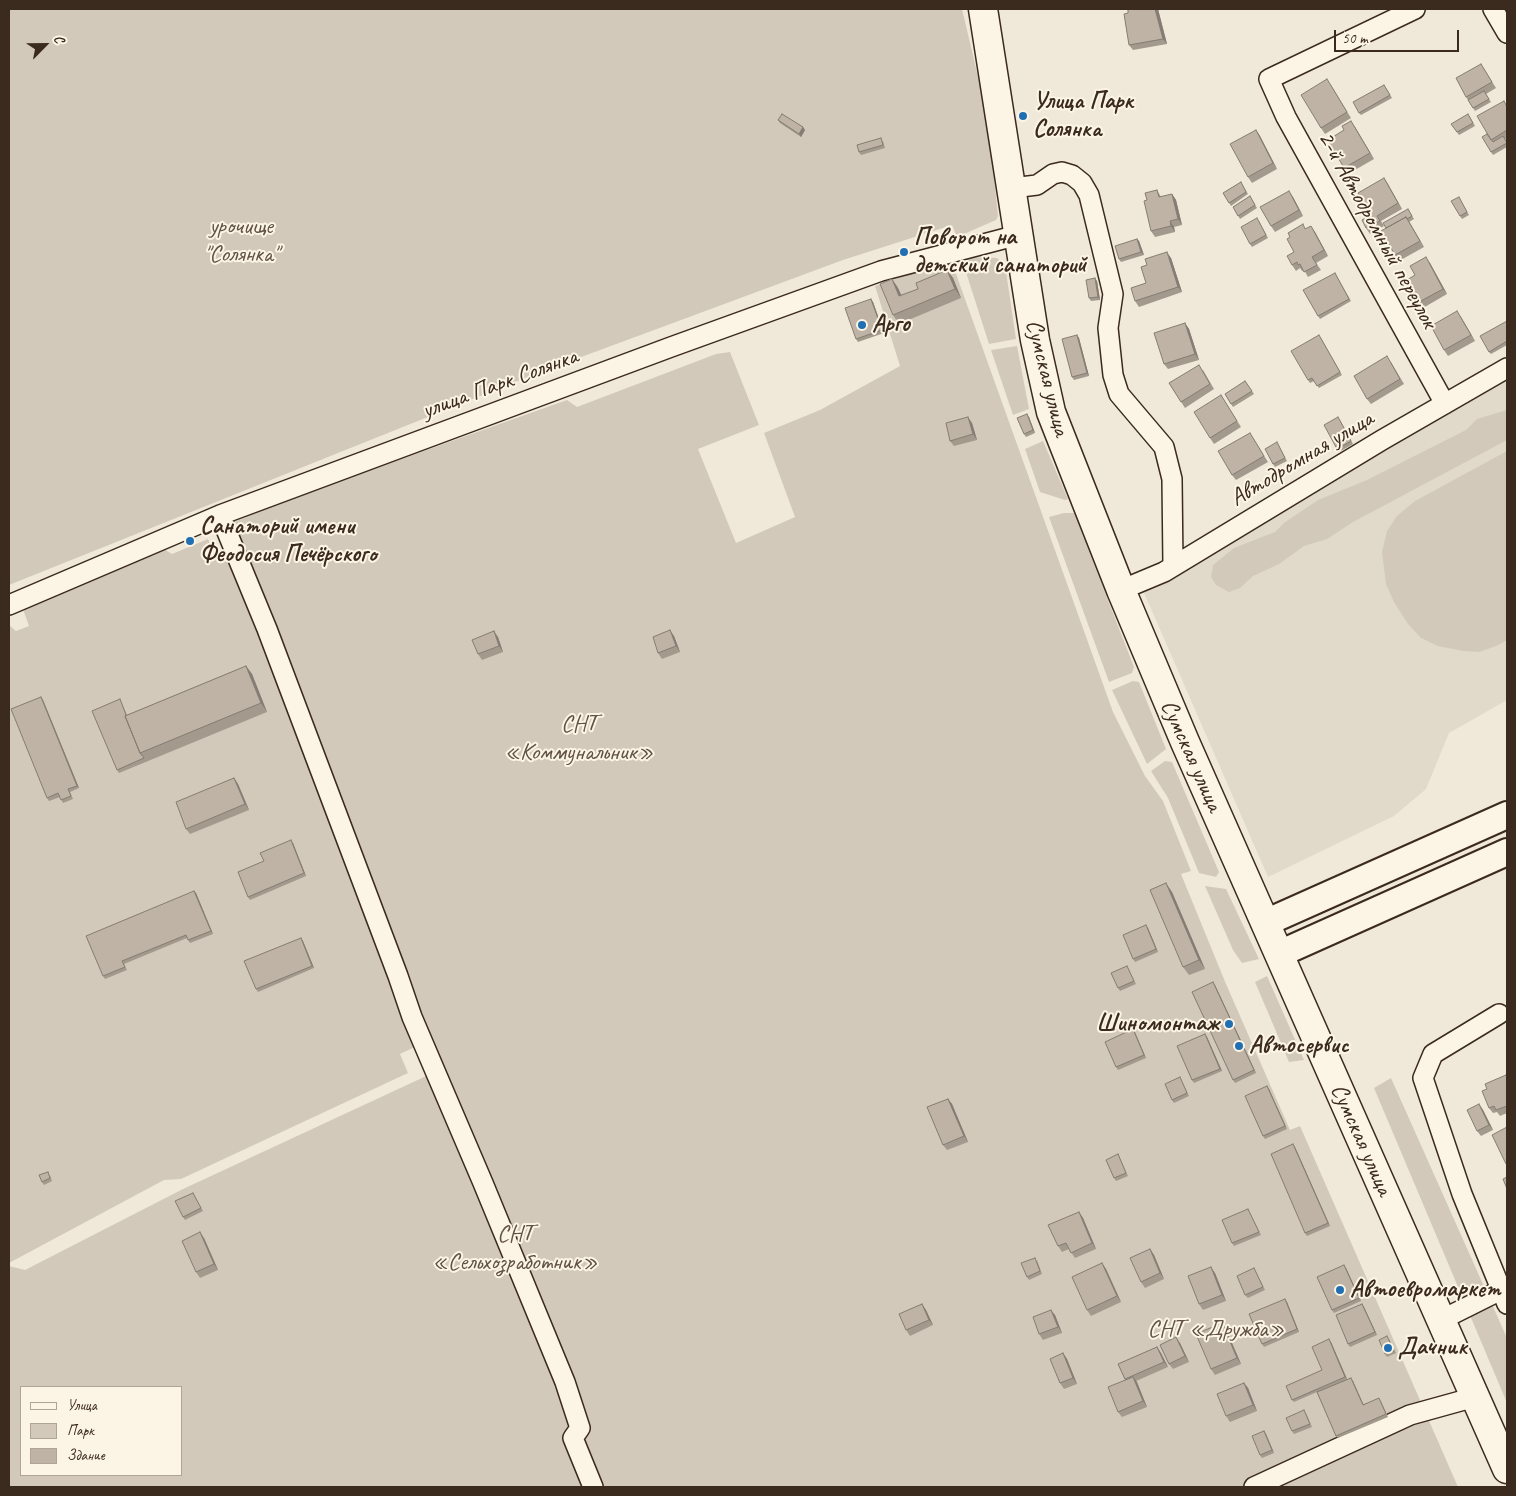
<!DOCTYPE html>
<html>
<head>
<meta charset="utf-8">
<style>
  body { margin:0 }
  #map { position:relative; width:1516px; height:1496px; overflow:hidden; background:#f0e9d9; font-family:Caveat,sans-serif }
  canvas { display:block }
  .frame { position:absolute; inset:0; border:10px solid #3b2a1e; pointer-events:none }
  .legend { position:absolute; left:20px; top:1386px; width:162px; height:90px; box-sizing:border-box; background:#fcf5e5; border:1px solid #afa495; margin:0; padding:6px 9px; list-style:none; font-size:15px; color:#3b2a1e }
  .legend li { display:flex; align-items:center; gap:10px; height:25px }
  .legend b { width:25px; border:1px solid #afa495 }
  .north { position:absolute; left:20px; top:20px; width:50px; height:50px; -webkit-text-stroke:4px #fcf5e5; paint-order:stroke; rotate:67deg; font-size:14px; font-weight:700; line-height:20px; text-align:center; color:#3b2a1e }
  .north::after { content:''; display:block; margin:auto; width:18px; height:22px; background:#3b2a1e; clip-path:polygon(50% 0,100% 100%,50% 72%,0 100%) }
  .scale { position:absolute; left:1334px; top:30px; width:125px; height:22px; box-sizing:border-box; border:2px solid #3b2a1e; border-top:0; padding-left:6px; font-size:15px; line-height:18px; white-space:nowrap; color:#3b2a1e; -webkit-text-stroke:4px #fcf5e5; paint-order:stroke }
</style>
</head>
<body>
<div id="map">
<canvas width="1516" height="1496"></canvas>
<div class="frame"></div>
<ul class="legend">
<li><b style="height:6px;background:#fcf5e5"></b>Улица</li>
<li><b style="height:14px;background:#d2c9ba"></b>Парк</li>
<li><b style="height:14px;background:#beb3a4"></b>Здание</li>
</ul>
<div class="north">С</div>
<div class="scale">50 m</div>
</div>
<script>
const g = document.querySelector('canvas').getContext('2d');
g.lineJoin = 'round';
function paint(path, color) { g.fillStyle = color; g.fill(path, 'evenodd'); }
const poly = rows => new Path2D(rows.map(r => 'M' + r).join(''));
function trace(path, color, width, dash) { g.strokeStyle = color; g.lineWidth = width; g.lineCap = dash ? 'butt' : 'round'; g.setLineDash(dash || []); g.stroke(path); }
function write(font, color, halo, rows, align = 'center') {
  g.font = font + ' Caveat,sans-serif'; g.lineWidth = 4; g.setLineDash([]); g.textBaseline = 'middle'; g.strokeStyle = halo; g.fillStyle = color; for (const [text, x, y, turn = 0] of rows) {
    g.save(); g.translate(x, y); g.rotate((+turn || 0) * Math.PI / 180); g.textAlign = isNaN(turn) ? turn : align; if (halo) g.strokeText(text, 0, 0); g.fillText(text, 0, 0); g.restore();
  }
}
const built = poly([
  [1507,371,1507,700,1449,733,1426,789,1394,816,1268,877,1138,579]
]);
const green = poly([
  [9,9,962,9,988,119,998,216,996,220,957,237,952,225,843,260,530,376,9,585],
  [968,257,997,258,1005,265,1016,339,989,344,963,263,965,258],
  [951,260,1113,712,1145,776,1163,801,1191,871,1181,874,1226,984,1290,1130,1300,1126,1458,1487,9,1487,9,1266,25,1270,183,1189,437,1071,225,526,289,499,567,400,577,407,716,354,730,352,759,425,698,449,736,543,795,517,764,433,820,410,900,366,875,286],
  [21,1387,181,1387,181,1475,21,1475],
  [1017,346,1029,409,1013,415,991,350],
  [1507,410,1507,440,1353,522,1327,539,1304,546,1279,564,1253,576,1240,588,1229,592,1216,585,1211,577,1213,565,1234,548,1275,532,1284,523,1318,500,1367,480,1466,430,1477,419],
  [1043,441,1068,499,1065,500,1040,492,1025,449],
  [1507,451,1507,640,1496,646,1479,652,1463,651,1438,646,1421,638,1408,624,1394,602,1386,584,1382,552,1387,531,1397,516,1415,501],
  [1064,513,1074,513,1134,667,1132,673,1109,682,1049,517],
  [208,539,214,553,230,547,417,1046,400,1054,408,1073,181,1179,164,1180,9,1263,9,625,16,631,29,626,23,609,162,548,172,554],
  [1133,681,1139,682,1166,749,1147,764,1112,690],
  [1165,761,1172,762,1219,872,1216,877,1199,873,1168,798,1151,771],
  [1205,886,1226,889,1259,959,1242,963,1233,950],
  [1267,976,1304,1060,1289,1062,1255,982],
  [1391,1078,1507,1338,1507,1403,1374,1088]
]);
const minor = poly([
  [1415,9,1269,79,1286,117,1445,404],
  [1493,9,1507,33],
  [1012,188,1037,185,1053,174,1062,172,1072,175,1082,183,1089,195,1113,294,1108,328,1113,375,1119,394,1164,447,1172,479,1173,566],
  [220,515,267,629,398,976,412,1017,483,1183,565,1382,580,1428,573,1438,593,1487],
  [1121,590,1164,572,1382,440,1507,368],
  [9,605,220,515,671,347,881,271,1018,235],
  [1499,1014,1433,1054,1423,1078,1462,1194,1507,1304],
  [1441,1320,1507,1287],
  [1254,1487,1410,1415,1475,1397]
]);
const secondary = poly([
  [1265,923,1507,815],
  [1279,954,1507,852]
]);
const primary = poly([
  [983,9,1035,340,1051,412,1121,590,1185,742,1507,1469]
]);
const wall = poly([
  [1128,9,1158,9,1167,44,1133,50,1129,45],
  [1481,64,1496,88,1486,94,1491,102,1475,111,1466,97],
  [1331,85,1351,118,1325,134,1321,128],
  [1386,88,1392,98,1361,115,1359,113],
  [1507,106,1507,138,1505,139,1507,143,1507,147,1493,155,1491,152,1487,134],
  [1470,117,1475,126,1459,135,1451,124],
  [778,120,803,127,805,130,801,137,780,123],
  [1355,127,1374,159,1348,174,1344,168],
  [1256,130,1260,136,1277,169,1252,183,1248,177],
  [883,141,885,148,861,155,859,152],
  [1384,178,1402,209,1381,221,1384,226,1370,234,1366,228,1370,215],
  [1241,182,1248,194,1231,206,1223,193],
  [1157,190,1161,197,1172,194,1176,200,1182,225,1174,227,1175,232,1155,237,1151,231],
  [1250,196,1257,208,1240,219,1233,207],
  [1293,197,1303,216,1275,232,1271,226],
  [1459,197,1469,215,1462,219,1460,216],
  [1408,209,1414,219,1409,222,1424,247,1399,261,1395,255,1386,228],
  [1259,221,1268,238,1252,247,1250,244],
  [1306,229,1315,232,1328,256,1316,263,1321,270,1308,277,1304,270,1302,271,1300,268,1296,271,1292,265,1294,252],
  [1137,239,1139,241,1144,255,1121,262,1119,259],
  [1171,258,1182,292,1139,307,1135,301,1146,283,1147,265],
  [1430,263,1447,294,1423,308,1419,302,1415,275],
  [947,270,953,278,961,298,899,324,893,315,892,279,898,288,902,296,918,289],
  [1335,273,1351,301,1320,319,1318,316],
  [1097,281,1100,300,1091,301,1089,298],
  [871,299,873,302,884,333,858,342,856,339],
  [1461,317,1475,341,1448,356,1444,350],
  [1507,321,1507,345,1491,354,1489,352],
  [1185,323,1189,329,1199,360,1168,369,1164,364],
  [1077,335,1079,338,1089,376,1074,380,1072,377],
  [1321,338,1342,375,1319,388,1314,381,1310,383,1308,380],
  [1391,362,1404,384,1371,404,1367,399],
  [1203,370,1214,389,1185,408,1169,383],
  [1245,381,1254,394,1233,407,1225,394],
  [1221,395,1241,427,1214,444,1210,438],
  [1029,417,1035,433,1026,437,1024,434],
  [1340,420,1353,444,1339,452,1337,449],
  [972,423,977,440,954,446,950,441],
  [1250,433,1268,462,1236,480,1232,475],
  [1277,442,1287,461,1275,467,1273,464],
  [674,636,680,652,662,659,658,653],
  [498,637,503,652,482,660,478,654],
  [246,666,252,674,267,712,119,773,117,770,120,699,127,715],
  [41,697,43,700,79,788,70,792,73,799,63,803,60,797,49,801,47,798],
  [234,778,238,784,249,810,190,834,186,829],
  [293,843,306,876,250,900,248,897,264,861],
  [1172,892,1205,969,1189,975,1183,967],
  [196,893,213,934,190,943,187,938,124,964,127,970,105,979,103,976],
  [1148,928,1158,952,1135,962,1133,959],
  [303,941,314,968,258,992,256,989],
  [1127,966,1136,984,1120,991,1118,988],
  [1215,985,1256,1073,1235,1083,1233,1080],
  [1133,1029,1146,1058,1118,1070,1116,1067],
  [1207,1037,1222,1071,1194,1083,1192,1080],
  [1507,1076,1507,1113,1500,1116,1497,1112,1493,1113,1489,1108,1487,1089],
  [1180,1077,1189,1096,1174,1103,1172,1100],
  [1267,1086,1269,1089,1287,1129,1265,1139,1263,1136],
  [948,1099,952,1104,968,1142,947,1150,943,1145],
  [1479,1104,1483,1110,1493,1130,1481,1136,1477,1131],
  [1295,1147,1330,1226,1307,1236,1305,1233],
  [1118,1154,1128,1176,1116,1181,1114,1178],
  [50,1175,52,1181,44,1185,42,1182],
  [193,1193,203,1211,185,1220,183,1217],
  [1248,1209,1261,1235,1234,1246,1232,1243],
  [1079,1212,1083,1218,1096,1249,1075,1258,1069,1249,1062,1252,1058,1246],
  [204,1238,218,1270,200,1278,196,1272],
  [1150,1249,1154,1255,1164,1279,1145,1288,1141,1282],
  [1037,1260,1042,1274,1029,1280,1027,1277],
  [1102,1263,1106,1269,1121,1302,1091,1316,1087,1310],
  [1254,1268,1265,1290,1248,1298,1245,1295],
  [1346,1268,1361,1301,1334,1313,1332,1310],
  [1215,1273,1226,1301,1203,1310,1199,1304],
  [1287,1302,1299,1332,1264,1347,1262,1344],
  [922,1304,926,1310,933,1325,910,1336,906,1330],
  [1362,1304,1364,1307,1377,1335,1350,1347,1348,1344],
  [1055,1315,1062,1333,1043,1340,1039,1334],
  [1222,1323,1226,1329,1241,1364,1215,1375,1211,1369],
  [1389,1339,1396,1353,1387,1357,1385,1354],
  [1331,1342,1347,1379,1353,1381,1363,1404,1381,1401,1388,1417,1338,1438,1336,1436,1317,1392,1294,1402,1292,1400,1322,1370],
  [1180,1343,1189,1362,1173,1369,1169,1364],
  [1157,1347,1161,1353,1168,1367,1136,1381,1147,1407,1122,1417,1118,1412,1125,1380,1118,1364],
  [1063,1353,1067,1359,1077,1384,1064,1389,1060,1383],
  [1244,1383,1248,1388,1257,1411,1230,1422,1226,1416],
  [1306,1413,1312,1427,1294,1434,1292,1431],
  [1264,1431,1266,1434,1274,1453,1262,1458,1260,1455]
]);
const shadedWall = poly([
  [1155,9,1158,9,1167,44,1163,39],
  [1351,121,1355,127,1374,159,1370,153],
  [803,127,805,130,801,137,799,134],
  [1256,130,1260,136,1277,169,1273,163],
  [1384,178,1388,184,1402,209,1398,203],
  [1289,191,1293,197,1303,216,1299,210],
  [1172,194,1176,200,1182,225,1178,219],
  [1406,217,1410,223,1424,247,1420,241],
  [1170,221,1174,227,1175,232,1171,226],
  [1311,226,1315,232,1328,256,1324,250],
  [1137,239,1139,241,1144,255,1141,252],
  [1167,252,1171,258,1182,292,1178,287],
  [1426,257,1430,263,1447,294,1443,289],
  [947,270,953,278,961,298,955,289],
  [1095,278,1097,281,1100,300,1098,297],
  [892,279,898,288,905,305,899,296],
  [871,299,873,302,884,333,882,330],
  [1457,311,1461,317,1475,341,1471,335],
  [1185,323,1189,329,1199,360,1195,354],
  [1077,335,1079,338,1089,376,1087,373],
  [1027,414,1029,417,1035,433,1033,430],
  [968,417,972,423,977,440,973,434],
  [670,630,674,636,680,652,676,646],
  [494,631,498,637,503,652,499,646],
  [246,666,252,674,267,712,261,703],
  [41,697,43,700,79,788,77,786],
  [234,778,238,784,249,810,245,804],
  [291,840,293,843,306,876,304,873],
  [1166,883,1172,892,1205,969,1199,960],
  [194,891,196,893,213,934,211,931],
  [1146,925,1148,928,1158,952,1156,949],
  [301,938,303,941,314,968,312,966],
  [1213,982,1215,985,1256,1073,1254,1070],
  [1133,1029,1135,1032,1146,1058,1144,1055],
  [1205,1034,1207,1037,1222,1071,1220,1069],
  [1267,1086,1269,1089,1287,1129,1285,1126],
  [948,1099,952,1104,968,1142,964,1136],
  [1479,1104,1483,1110,1493,1130,1489,1125],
  [1293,1144,1295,1147,1330,1226,1328,1223],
  [1079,1212,1083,1218,1096,1249,1092,1243],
  [200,1232,204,1238,218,1270,214,1264],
  [1150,1249,1154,1255,1164,1279,1160,1273],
  [1102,1263,1106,1269,1121,1302,1117,1296],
  [1344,1265,1346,1268,1361,1301,1359,1298],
  [1211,1267,1215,1273,1226,1301,1222,1295],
  [1285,1299,1287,1302,1299,1332,1297,1329],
  [922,1304,926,1310,933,1325,929,1320],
  [1362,1304,1364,1307,1377,1335,1375,1332],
  [1051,1310,1055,1315,1062,1333,1058,1327],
  [1222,1323,1226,1329,1241,1364,1237,1358],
  [1176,1337,1180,1343,1189,1362,1185,1356],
  [1329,1339,1331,1342,1347,1379,1345,1377],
  [1157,1347,1161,1353,1168,1367,1164,1362],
  [1063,1353,1067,1359,1077,1384,1073,1378],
  [1133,1377,1137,1382,1147,1407,1143,1401],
  [1351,1378,1353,1381,1365,1408,1363,1405],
  [1244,1383,1248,1388,1257,1411,1253,1405],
  [1264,1431,1266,1434,1274,1453,1272,1450]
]);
const building = poly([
  [1128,9,1155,9,1163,39,1129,45,1124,14,1128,13,1128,9],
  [1481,64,1492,82,1466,97,1456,78,1481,64],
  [1327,79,1347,112,1321,128,1301,95,1327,79],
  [1384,85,1390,95,1359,113,1353,102,1384,85],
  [1484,91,1489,99,1473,108,1468,100,1484,91],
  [1504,101,1507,107,1507,130,1491,140,1477,116,1504,101],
  [782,114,803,127,799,134,778,120,782,114],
  [1468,114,1473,123,1457,132,1451,124,1468,114],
  [1351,121,1370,153,1344,168,1328,140,1344,130,1342,126,1351,121],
  [1256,130,1273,163,1248,177,1230,144,1256,130],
  [1487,134,1493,142,1503,136,1507,143,1491,152,1482,137,1487,134],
  [881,138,883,145,859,152,857,145,881,138],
  [1384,178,1398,203,1377,216,1380,221,1366,228,1362,220,1370,215,1358,193,1384,178],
  [1241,182,1246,192,1229,203,1223,193,1241,182],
  [1157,190,1159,197,1172,194,1178,219,1170,221,1171,226,1151,231,1144,201,1147,200,1145,193,1157,190],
  [1289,191,1299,210,1271,226,1260,207,1289,191],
  [1250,196,1255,205,1238,216,1233,207,1250,196],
  [1459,197,1467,212,1460,216,1451,201,1459,197],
  [1408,209,1412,216,1407,219,1406,217,1386,228,1383,223,1408,209],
  [1406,217,1420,241,1395,255,1381,231,1406,217],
  [1257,218,1266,235,1250,244,1241,227,1257,218],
  [1303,224,1305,229,1311,226,1324,250,1312,257,1317,265,1304,272,1300,264,1298,265,1297,262,1292,265,1287,256,1294,252,1287,239,1290,237,1288,233,1303,224],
  [1137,239,1141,252,1119,259,1115,246,1137,239],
  [1167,252,1178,287,1135,301,1131,288,1146,283,1141,267,1147,265,1145,259,1167,252],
  [1426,257,1443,289,1419,302,1407,280,1415,275,1410,266,1426,257],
  [947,270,955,289,893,315,880,284,892,279,899,296,918,289,916,283,947,270],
  [1335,273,1349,299,1318,316,1303,290,1335,273],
  [1095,278,1098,297,1089,298,1086,280,1095,278],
  [871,299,882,330,856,339,845,308,871,299],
  [1457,311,1471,335,1444,350,1431,326,1457,311],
  [1507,321,1507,341,1489,352,1480,336,1507,321],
  [1185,323,1195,354,1164,364,1154,333,1185,323],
  [1077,335,1087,373,1072,377,1062,339,1077,335],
  [1319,335,1340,372,1317,386,1312,378,1308,380,1291,351,1319,335],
  [1387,356,1400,379,1367,399,1354,376,1387,356],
  [1199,365,1210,384,1181,402,1169,383,1199,365],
  [1245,381,1252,391,1231,404,1225,394,1245,381],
  [1221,395,1237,421,1210,438,1194,412,1221,395],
  [1027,414,1033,430,1024,434,1017,418,1027,414],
  [968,417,973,434,950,441,946,423,968,417],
  [1338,417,1351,441,1337,449,1324,425,1338,417],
  [1250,433,1264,456,1232,475,1218,451,1250,433],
  [1277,442,1285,458,1273,464,1265,449,1277,442],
  [670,630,676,646,658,653,653,637,670,630],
  [494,631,499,646,478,654,472,640,494,631],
  [246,666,261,703,140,753,125,716,246,666],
  [41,697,77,786,68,789,71,796,61,800,58,793,47,798,11,709,41,697],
  [120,699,126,715,125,716,140,753,144,758,117,770,92,711,120,699],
  [234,778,245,804,186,829,176,802,234,778],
  [291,840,304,873,248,897,238,872,264,861,260,853,291,840],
  [1166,883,1199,960,1183,967,1150,890,1166,883],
  [194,891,211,931,188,940,186,935,122,961,125,967,103,976,86,936,194,891],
  [1146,925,1156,949,1133,959,1123,935,1146,925],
  [301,938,312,966,256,989,244,961,301,938],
  [1127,966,1134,981,1118,988,1111,973,1127,966],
  [1213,982,1254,1070,1233,1080,1192,992,1213,982],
  [1133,1029,1144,1055,1116,1067,1105,1042,1133,1029],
  [1205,1034,1220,1069,1192,1080,1177,1046,1205,1034],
  [1506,1075,1507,1077,1507,1106,1496,1110,1494,1106,1489,1108,1482,1091,1487,1089,1485,1084,1506,1075],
  [1180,1077,1187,1093,1172,1100,1165,1084,1180,1077],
  [1267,1086,1285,1126,1263,1136,1245,1096,1267,1086],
  [948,1099,964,1136,943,1145,927,1107,948,1099],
  [1479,1104,1489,1125,1477,1131,1467,1110,1479,1104],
  [1507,1127,1507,1164,1506,1164,1492,1135,1507,1127],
  [1293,1144,1328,1223,1305,1233,1271,1154,1293,1144],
  [1118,1154,1126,1173,1114,1178,1106,1160,1118,1154],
  [48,1172,50,1178,42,1182,39,1175,48,1172],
  [1507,1177,1507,1189,1503,1179,1507,1177],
  [193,1193,201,1208,183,1217,175,1201,193,1193],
  [1248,1209,1259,1232,1232,1243,1222,1220,1248,1209],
  [1079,1212,1092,1243,1071,1253,1066,1243,1058,1246,1048,1225,1079,1212],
  [200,1232,214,1264,196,1272,182,1241,200,1232],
  [1150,1249,1160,1273,1141,1282,1130,1258,1150,1249],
  [1035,1258,1040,1271,1027,1277,1021,1263,1035,1258],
  [1102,1263,1117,1296,1087,1310,1072,1277,1102,1263],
  [1344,1265,1359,1298,1332,1310,1317,1277,1344,1265],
  [1211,1267,1222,1295,1199,1304,1188,1276,1211,1267],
  [1254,1268,1263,1287,1245,1295,1237,1276,1254,1268],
  [1285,1299,1297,1329,1262,1344,1249,1314,1285,1299],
  [922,1304,929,1320,906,1330,899,1314,922,1304],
  [1362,1304,1375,1332,1348,1344,1336,1315,1362,1304],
  [1051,1310,1058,1327,1039,1334,1033,1317,1051,1310],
  [1222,1323,1237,1358,1211,1369,1196,1334,1222,1323],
  [1387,1336,1394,1351,1385,1354,1379,1340,1387,1336],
  [1176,1337,1185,1356,1169,1364,1160,1345,1176,1337],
  [1329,1339,1345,1377,1292,1400,1286,1386,1322,1370,1312,1347,1329,1339],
  [1157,1347,1164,1362,1125,1379,1118,1364,1157,1347],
  [1063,1353,1073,1378,1060,1383,1050,1359,1063,1353],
  [1133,1377,1143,1401,1118,1412,1108,1387,1133,1377],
  [1351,1378,1363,1405,1379,1398,1386,1414,1336,1436,1317,1392,1351,1378],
  [1244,1383,1253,1405,1226,1416,1217,1394,1244,1383],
  [1304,1410,1310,1424,1292,1431,1286,1418,1304,1410],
  [1264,1431,1272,1450,1260,1455,1252,1436,1264,1431]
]);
const markers = [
  [1023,116,5,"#1f6fb2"],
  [904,252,5,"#1f6fb2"],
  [862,325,5,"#1f6fb2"],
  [190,541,5,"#1f6fb2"],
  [1229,1024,5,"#1f6fb2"],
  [1239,1046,5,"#1f6fb2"],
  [1340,1290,5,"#1f6fb2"],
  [1388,1348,5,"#1f6fb2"]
];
const poiNames = [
  ["Улица Парк",1033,102],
  ["Солянка",1033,130],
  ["Поворот на",914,238],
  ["детский санаторий",914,266],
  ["Арго",872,325],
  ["Санаторий имени",200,527],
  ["Феодосия Печёрского",200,555],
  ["Шиномонтаж",1219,1024,"right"],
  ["Автосервис",1249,1046],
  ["Автоевромаркет",1350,1290],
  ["Дачник",1398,1348]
];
const parkNames = [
  ["урочище",241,227],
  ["\"Солянка\"",241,255],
  ["СНТ",579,725],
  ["«Коммунальник»",579,753],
  ["СНТ",515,1235],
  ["«Сельхозработник»",515,1263],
  ["СНТ «Дружба»",1216,1330]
];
const streetNames = [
  ["2-й Автодромный переулок",1377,230,61],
  ["Сумская улица",1047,378,76],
  ["улица Парк Солянка",500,384,-20],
  ["Автодромная улица",1302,459,-31],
  ["Сумская улица",1191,756,66],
  ["Сумская улица",1361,1140,66]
];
paint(built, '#e1d9c9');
paint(green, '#d2c9ba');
trace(minor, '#3b2a1e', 22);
trace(secondary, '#3b2a1e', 30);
trace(primary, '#3b2a1e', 31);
trace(minor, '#fcf5e5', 19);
trace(secondary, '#fcf5e5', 26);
trace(primary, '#fcf5e5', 28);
paint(wall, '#a39a8d');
paint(shadedWall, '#857d73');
paint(building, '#beb3a4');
trace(building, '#857d73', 1);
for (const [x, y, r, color] of markers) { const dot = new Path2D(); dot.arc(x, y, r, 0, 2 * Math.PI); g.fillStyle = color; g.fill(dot); trace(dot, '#fcf5e5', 2); }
write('bold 24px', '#3b2a1e', '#fcf5e5', poiNames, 'left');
write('24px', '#615245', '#fcf5e5', parkNames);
write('24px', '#3b2a1e', '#fcf5e5', streetNames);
</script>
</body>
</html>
